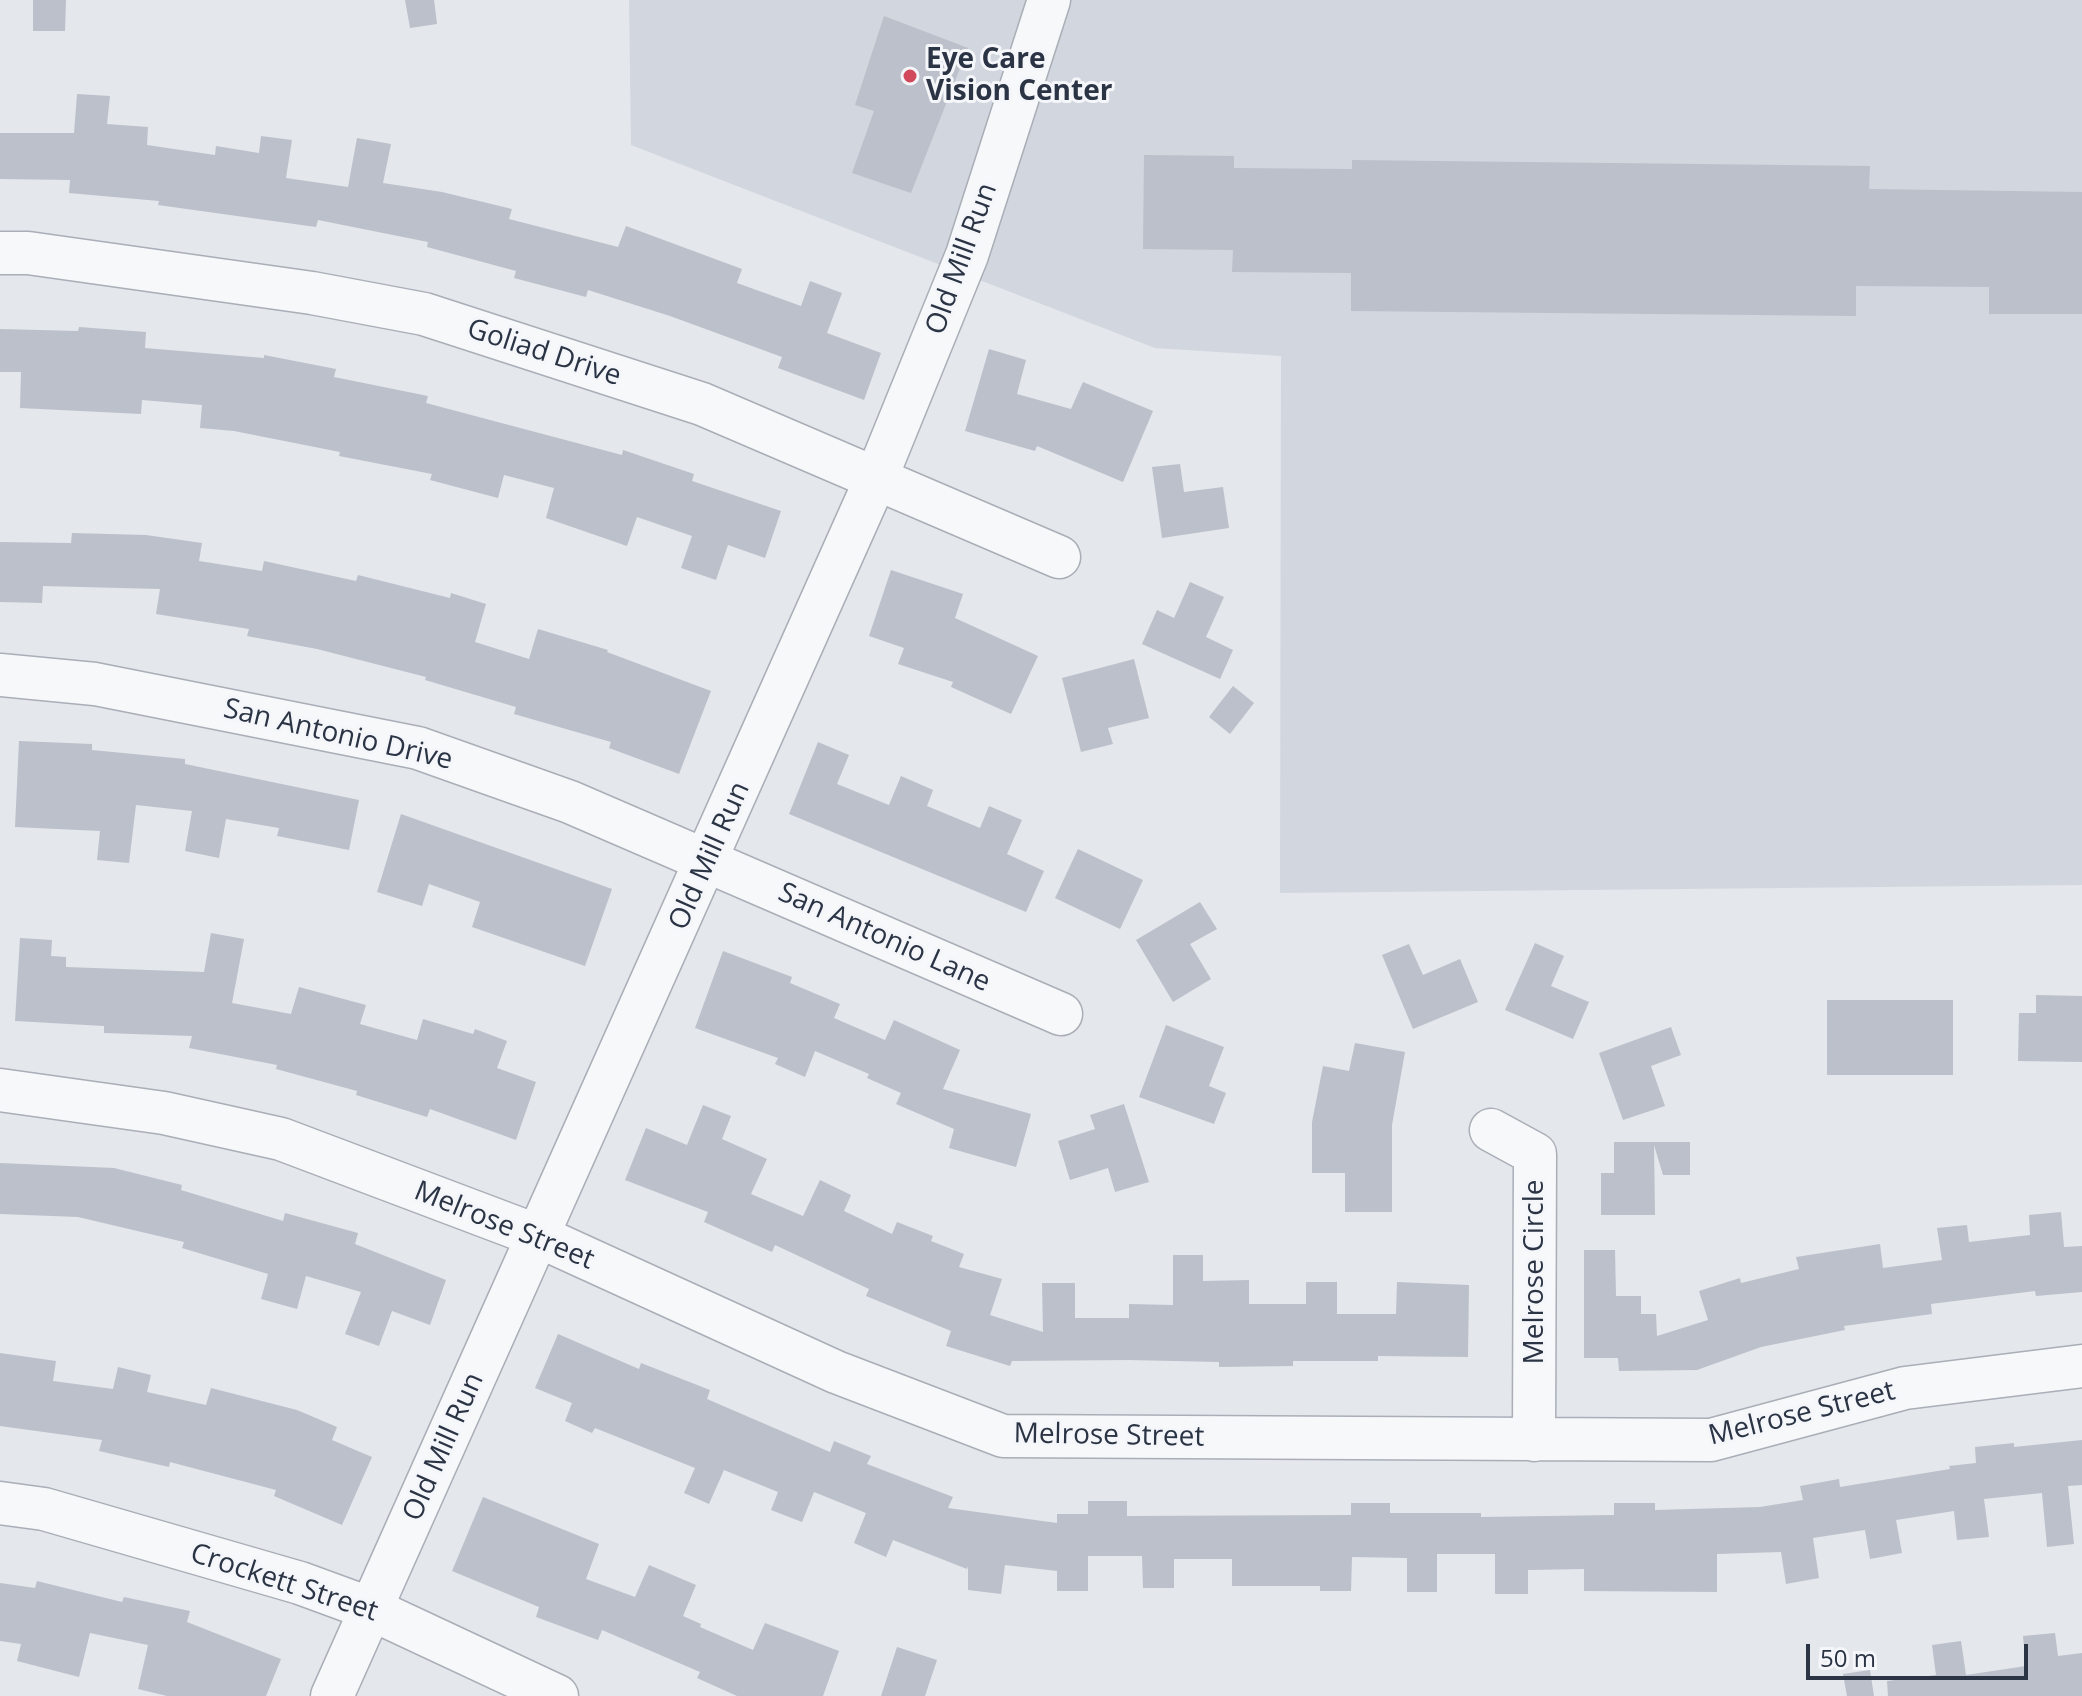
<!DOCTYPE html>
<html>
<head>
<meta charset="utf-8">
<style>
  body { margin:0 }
  #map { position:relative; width:2082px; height:1696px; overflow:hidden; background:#e4e7ec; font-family:"Open Sans",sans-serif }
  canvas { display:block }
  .scale { position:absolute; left:1806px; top:1644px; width:222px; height:36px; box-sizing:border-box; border:4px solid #2b3445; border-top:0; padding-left:10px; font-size:24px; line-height:28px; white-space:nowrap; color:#2b3445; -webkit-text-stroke:6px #f4f6f9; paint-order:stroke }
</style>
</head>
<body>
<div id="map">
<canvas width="2082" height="1696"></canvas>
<div class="scale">50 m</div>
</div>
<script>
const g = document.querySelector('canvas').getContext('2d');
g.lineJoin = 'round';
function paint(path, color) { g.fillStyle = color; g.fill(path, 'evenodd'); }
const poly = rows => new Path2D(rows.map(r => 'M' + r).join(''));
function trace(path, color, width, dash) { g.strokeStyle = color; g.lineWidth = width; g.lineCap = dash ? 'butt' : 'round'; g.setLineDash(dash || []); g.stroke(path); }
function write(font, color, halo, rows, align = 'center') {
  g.font = font + ' "Open Sans",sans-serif'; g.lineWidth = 6; g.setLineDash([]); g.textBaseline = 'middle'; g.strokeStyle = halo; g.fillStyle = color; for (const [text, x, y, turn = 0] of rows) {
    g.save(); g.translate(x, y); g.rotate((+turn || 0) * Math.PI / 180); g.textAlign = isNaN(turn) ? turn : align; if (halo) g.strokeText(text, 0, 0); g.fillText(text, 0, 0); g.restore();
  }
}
const built = poly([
  [629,0,2082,0,2082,885,1280,893,1281,356,1155,348,631,145]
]);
const building = poly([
  [33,0,66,0,65,31,33,31],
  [405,0,434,0,437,24,410,28],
  [884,16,968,48,911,193,852,173,874,111,855,105],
  [77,94,110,96,107,124,148,127,147,145,215,155,216,146,259,153,261,136,292,140,286,178,348,187,357,138,391,144,383,183,442,192,512,209,509,219,618,247,626,226,742,269,737,283,801,306,810,281,842,293,827,333,881,353,864,400,778,368,782,357,670,316,588,290,586,297,514,278,516,271,427,247,428,242,318,220,316,227,158,205,159,201,69,193,70,180,0,179,0,133,74,133],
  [1144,155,1234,156,1234,168,1352,169,1352,160,1870,166,1869,189,2082,192,2082,314,1989,314,1989,287,1856,286,1856,316,1351,311,1351,273,1232,272,1233,250,1143,249],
  [79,327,146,332,145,348,264,358,264,355,336,369,334,377,428,396,426,403,622,455,623,450,694,474,692,481,781,511,765,558,728,545,716,580,681,568,692,536,637,517,627,546,546,518,554,488,504,475,498,498,430,480,432,474,339,456,340,452,234,431,200,428,202,405,142,400,141,414,20,408,21,372,0,372,0,329,78,331],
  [989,349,1026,360,1017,394,1071,409,1083,382,1153,411,1123,482,1037,446,1035,451,965,431],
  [1180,464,1184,492,1223,487,1229,528,1162,538,1152,467],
  [72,533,146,535,202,543,199,561,262,571,264,561,356,581,358,575,450,598,451,593,486,604,475,642,529,659,538,629,608,650,607,652,711,691,679,774,609,748,611,742,514,714,516,707,425,680,426,677,317,649,247,636,249,629,156,614,160,589,43,586,42,603,0,602,0,542,71,543],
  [891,570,963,594,955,618,1038,656,1011,714,951,687,953,682,898,664,904,648,869,636],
  [1190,582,1224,597,1206,637,1233,650,1220,679,1142,644,1157,610,1174,618],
  [1134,659,1149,718,1108,728,1113,744,1081,752,1062,678],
  [1233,686,1254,703,1230,734,1209,717],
  [19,741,92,744,92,750,185,759,185,764,359,800,349,850,277,836,279,828,226,819,219,858,185,851,192,811,136,805,129,863,97,860,100,831,15,827],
  [818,742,849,755,837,784,889,805,901,776,933,790,927,806,980,828,989,806,1022,820,1007,854,1044,871,1026,912,789,814],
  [401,814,612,889,585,966,472,927,480,902,429,884,422,906,377,892],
  [1078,849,1143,880,1120,929,1055,898],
  [1200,902,1217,929,1190,944,1211,979,1173,1002,1136,940],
  [211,933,244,939,232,1003,291,1014,299,987,366,1005,360,1024,417,1040,423,1019,473,1034,475,1029,507,1041,497,1068,536,1082,516,1140,430,1109,427,1117,356,1095,357,1091,276,1069,277,1065,189,1048,192,1036,104,1033,104,1026,15,1021,20,938,52,940,51,956,66,957,66,967,204,972],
  [1535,943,1564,956,1551,986,1589,1002,1573,1039,1505,1010],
  [1409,944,1423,975,1460,959,1478,1002,1413,1029,1382,955],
  [723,951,792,977,790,983,840,1004,834,1018,885,1040,894,1020,960,1050,943,1089,1031,1114,1016,1167,949,1148,954,1129,896,1104,901,1093,867,1078,869,1074,815,1051,805,1077,775,1064,778,1058,695,1028],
  [2036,995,2082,996,2082,1062,2018,1061,2019,1013,2036,1013],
  [1827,1000,1953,1000,1953,1075,1827,1075],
  [1166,1025,1224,1047,1209,1086,1226,1093,1214,1124,1139,1097],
  [1671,1027,1681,1055,1651,1066,1665,1106,1623,1120,1599,1053],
  [1355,1043,1405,1052,1392,1125,1392,1212,1345,1212,1345,1173,1312,1173,1312,1122,1323,1066,1349,1071],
  [1124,1104,1149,1182,1115,1192,1108,1168,1070,1180,1058,1141,1095,1129,1090,1115],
  [703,1105,731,1116,722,1139,767,1159,751,1194,803,1216,820,1180,851,1195,844,1211,892,1234,897,1222,933,1236,931,1241,964,1254,959,1267,1002,1279,990,1315,1043,1332,1042,1283,1075,1283,1075,1318,1129,1318,1129,1304,1173,1305,1173,1255,1203,1255,1203,1281,1249,1280,1249,1304,1306,1304,1306,1282,1337,1282,1337,1314,1396,1314,1397,1282,1469,1285,1468,1357,1378,1356,1378,1361,1293,1361,1293,1366,1219,1367,1219,1362,1129,1360,1012,1361,1010,1366,946,1346,951,1331,866,1296,869,1289,775,1245,772,1252,704,1222,708,1212,625,1180,646,1128,687,1145],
  [1614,1142,1690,1142,1690,1175,1663,1175,1654,1145,1655,1215,1601,1215,1601,1173,1614,1173],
  [0,1163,114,1168,182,1185,181,1190,283,1221,285,1213,358,1233,355,1244,446,1280,430,1325,392,1311,379,1346,345,1334,361,1292,306,1276,297,1309,261,1299,268,1274,182,1248,184,1242,78,1217,0,1214],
  [2061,1212,2064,1247,2082,1246,2082,1292,2036,1296,2035,1291,1931,1304,1932,1314,1844,1326,1845,1330,1761,1347,1697,1370,1619,1371,1618,1358,1584,1358,1584,1250,1615,1250,1616,1296,1641,1296,1641,1314,1656,1314,1657,1336,1708,1320,1699,1291,1740,1278,1741,1283,1799,1269,1796,1257,1880,1244,1883,1268,1942,1260,1937,1228,1967,1225,1969,1242,2030,1235,2029,1215],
  [558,1334,639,1369,641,1363,710,1390,707,1399,830,1452,834,1441,871,1456,867,1464,953,1497,948,1508,1057,1523,1057,1514,1088,1514,1088,1501,1127,1501,1127,1516,1351,1515,1351,1503,1390,1503,1390,1513,1481,1513,1481,1517,1614,1515,1614,1503,1655,1503,1655,1510,1760,1507,1803,1500,1800,1486,1839,1479,1840,1487,1950,1469,1949,1466,1976,1463,1975,1447,2014,1443,2014,1447,2082,1440,2082,1485,2068,1486,2074,1544,2047,1547,2042,1493,1984,1499,1989,1537,1957,1540,1954,1511,1896,1520,1902,1553,1870,1559,1865,1530,1813,1538,1819,1578,1786,1584,1781,1552,1717,1554,1717,1592,1584,1591,1584,1569,1528,1570,1528,1594,1495,1594,1495,1554,1437,1554,1437,1592,1407,1592,1407,1558,1352,1557,1351,1591,1320,1591,1320,1586,1232,1586,1232,1559,1174,1559,1174,1588,1143,1588,1142,1556,1088,1556,1088,1591,1057,1591,1057,1571,1005,1565,1001,1594,968,1590,968,1566,967,1569,893,1540,886,1557,854,1543,866,1513,814,1492,802,1522,771,1510,778,1492,724,1470,709,1504,684,1493,695,1468,595,1428,592,1433,565,1421,572,1403,535,1388],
  [0,1353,56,1361,53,1381,113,1389,118,1367,151,1375,147,1392,206,1405,211,1388,297,1410,337,1427,332,1440,372,1457,342,1525,274,1496,276,1490,170,1462,169,1467,99,1451,102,1440,0,1426],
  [483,1497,599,1544,586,1579,635,1597,649,1565,696,1585,683,1616,701,1624,700,1627,753,1650,765,1623,839,1651,823,1696,737,1696,697,1678,700,1672,602,1630,598,1640,536,1617,539,1607,452,1571],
  [37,1581,122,1602,124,1597,190,1611,187,1622,281,1659,266,1696,167,1696,138,1689,148,1645,90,1633,79,1677,17,1661,21,1644,0,1641,0,1583,35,1588],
  [2055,1633,2058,1656,2082,1653,2082,1696,1888,1696,1887,1681,1936,1675,1932,1645,1961,1641,1966,1675,2026,1666,2023,1636],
  [897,1647,937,1660,925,1696,881,1696],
  [1870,1670,1874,1696,1847,1696,1843,1674]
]);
const minor = poly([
  [0,253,28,253,312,293,424,314,702,404,1059,557],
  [0,675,95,684,418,748,570,802,1061,1014],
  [0,1090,164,1113,281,1139,538,1236,836,1372,1003,1436,1711,1440,1905,1388,2082,1366],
  [1491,1130,1535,1154,1534,1440],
  [0,1503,44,1509,300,1583,371,1609,557,1696],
  [332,1696,875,481,967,255,1049,0]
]);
const markers = [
  [910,76,8,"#d1495b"]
];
const poiNames = [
  ["Eye Care",926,60],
  ["Vision Center",926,92]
];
const streetNames = [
  ["Old Mill Run",962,259,-70],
  ["Goliad Drive",544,353,18],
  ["San Antonio Drive",338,735,13],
  ["Old Mill Run",710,856,-66],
  ["San Antonio Lane",884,938,24],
  ["Melrose Street",504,1226,22],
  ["Melrose Circle",1535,1272,-90],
  ["Melrose Street",1802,1414,-14],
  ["Melrose Street",1109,1436,1],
  ["Old Mill Run",444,1447,-66],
  ["Crockett Street",284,1583,18]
];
paint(built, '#d2d6de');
paint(building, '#bbc0ca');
trace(minor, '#a9aeb7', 45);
trace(minor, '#f7f8fa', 42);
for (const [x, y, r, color] of markers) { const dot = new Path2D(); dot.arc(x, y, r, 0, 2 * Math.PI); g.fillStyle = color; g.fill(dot); trace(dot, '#f4f6f9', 3); }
write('bold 28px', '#2b3445', '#f4f6f9', poiNames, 'left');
write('28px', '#2b3445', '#f4f6f9', streetNames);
</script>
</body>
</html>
